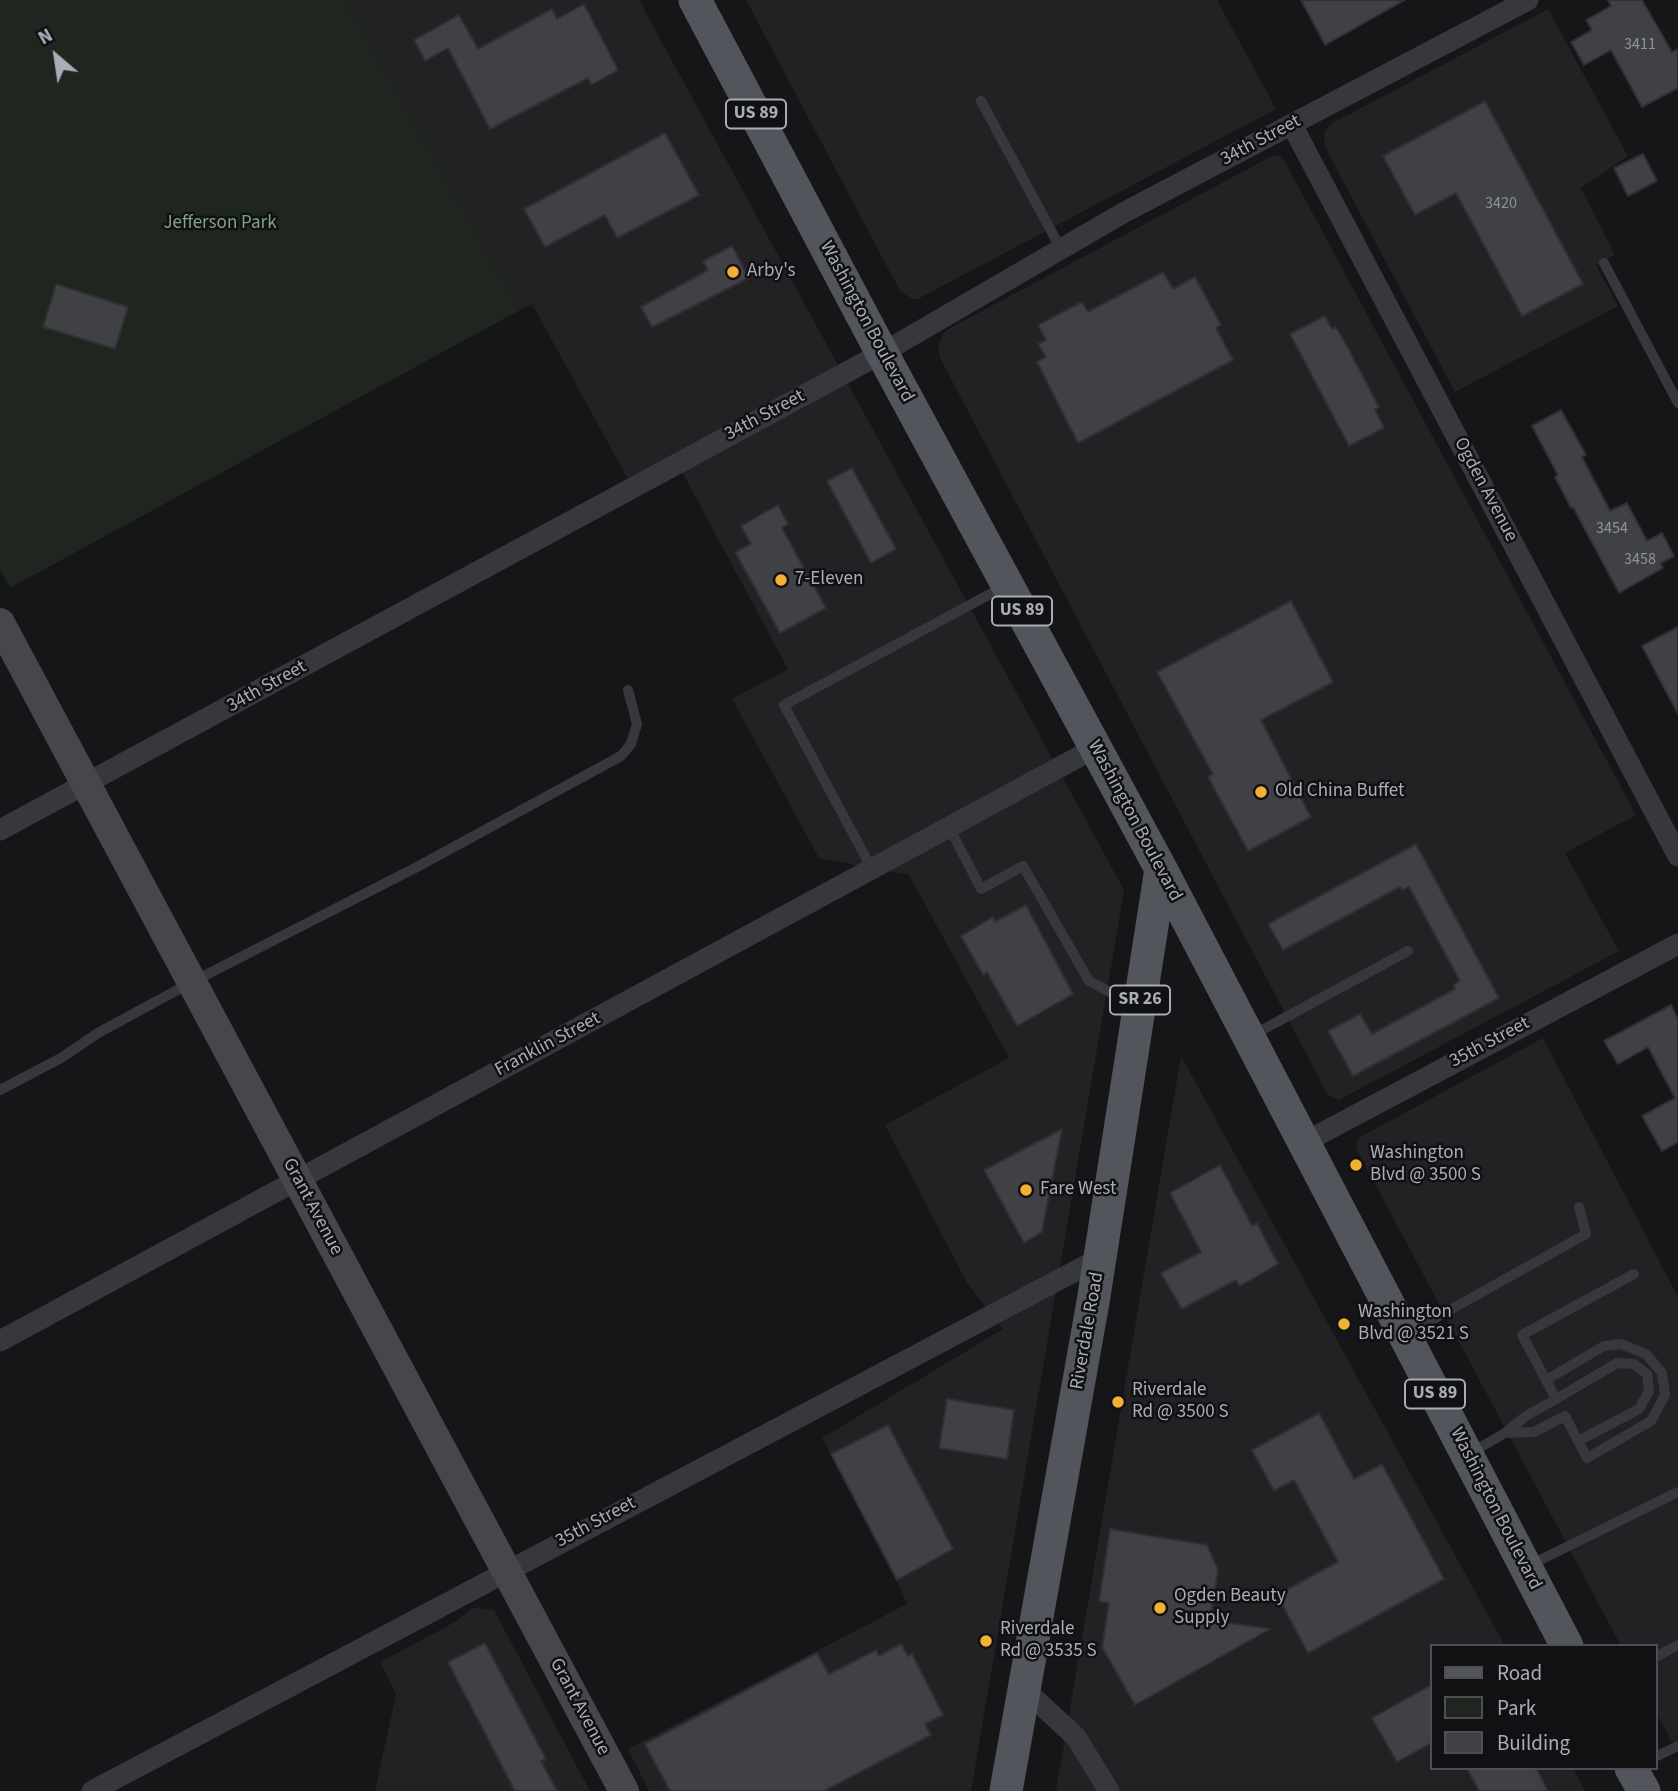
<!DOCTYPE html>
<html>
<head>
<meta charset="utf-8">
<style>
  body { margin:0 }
  #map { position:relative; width:1678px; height:1791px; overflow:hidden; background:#161618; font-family:"Source Sans 3",sans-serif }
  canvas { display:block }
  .legend { position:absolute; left:1430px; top:1644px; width:228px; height:126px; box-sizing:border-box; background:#111113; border:2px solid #4d4f55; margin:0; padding:9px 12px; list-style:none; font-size:21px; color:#a8adb8 }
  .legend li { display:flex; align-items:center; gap:14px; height:35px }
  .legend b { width:35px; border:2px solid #4d4f55 }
  .north { position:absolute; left:21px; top:21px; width:70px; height:70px; -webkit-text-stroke:5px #111113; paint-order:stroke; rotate:331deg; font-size:19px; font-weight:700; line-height:28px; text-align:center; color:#a8adb8 }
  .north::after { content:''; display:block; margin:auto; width:24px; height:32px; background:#a8adb8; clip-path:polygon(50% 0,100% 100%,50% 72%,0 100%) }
</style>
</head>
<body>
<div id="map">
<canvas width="1678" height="1791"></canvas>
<ul class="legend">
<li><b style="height:9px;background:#53555c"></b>Road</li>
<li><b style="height:19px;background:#1e261f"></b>Park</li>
<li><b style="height:19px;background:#404145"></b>Building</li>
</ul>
<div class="north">N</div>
</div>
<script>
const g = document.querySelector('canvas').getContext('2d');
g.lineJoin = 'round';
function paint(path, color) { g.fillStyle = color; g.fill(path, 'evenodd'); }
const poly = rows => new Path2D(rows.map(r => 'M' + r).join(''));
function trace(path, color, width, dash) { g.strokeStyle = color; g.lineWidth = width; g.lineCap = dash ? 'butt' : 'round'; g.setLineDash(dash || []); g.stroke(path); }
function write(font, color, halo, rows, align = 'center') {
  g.font = font + ' "Source Sans 3",sans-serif'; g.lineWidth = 5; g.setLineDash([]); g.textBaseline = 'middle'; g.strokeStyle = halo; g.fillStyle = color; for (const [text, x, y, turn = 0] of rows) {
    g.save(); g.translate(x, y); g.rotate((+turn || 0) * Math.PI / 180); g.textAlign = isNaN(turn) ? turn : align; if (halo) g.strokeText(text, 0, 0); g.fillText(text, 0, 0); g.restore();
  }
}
const built = poly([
  [346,0,639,0,1124,890,971,1791,649,1791,628,1749,907,1604,897,1580,822,1438,1003,1329,967,1283,885,1125,1009,1058,909,875,819,858,732,699,788,669,682,472,630,483,532,304,520,310],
  [746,0,1217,0,1276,109,918,299,912,299,899,289],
  [1548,9,1628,156,1581,188,1615,255,1596,265,1618,306,1455,392,1325,147,1324,132,1331,124],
  [1274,155,1280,156,1284,160,1636,815,1565,853,1619,951,1339,1100,1328,1095,940,358,938,347,944,332,952,327],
  [1543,1038,1678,1297,1678,1753,1655,1710,1655,1646,1621,1646,1356,1148,1358,1140,1362,1136],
  [1181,1056,1505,1646,1431,1646,1431,1768,1573,1768,1585,1791,1056,1791],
  [472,1608,494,1610,590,1791,375,1791,396,1694,380,1662,455,1622]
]);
const green = poly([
  [0,0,346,0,520,310,10,588,0,570]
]);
const building = poly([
  [1301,0,1405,0,1325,45,1301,0],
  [1608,0,1642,0,1672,52,1678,49,1678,88,1642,107,1611,50,1584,65,1571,42,1592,30,1586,20,1611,6,1608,0],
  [584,4,618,70,591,85,588,78,490,129,448,48,425,61,414,40,459,15,478,49,552,9,557,19,584,4],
  [1485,101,1583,284,1522,316,1456,193,1415,215,1383,156,1485,101],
  [665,133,699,195,617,238,605,215,545,247,524,209,665,133],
  [1643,154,1657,181,1628,196,1614,168,1643,154],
  [732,246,749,278,652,327,641,307,708,270,703,261,732,246],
  [1163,272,1173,289,1195,277,1221,325,1216,328,1233,360,1078,443,1037,362,1046,357,1038,344,1046,340,1038,325,1082,302,1088,312,1163,272],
  [56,284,128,307,115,349,43,327,56,284],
  [1325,316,1332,329,1336,327,1348,348,1379,407,1375,410,1384,428,1349,446,1290,334,1325,316],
  [1561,410,1586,455,1582,457,1610,511,1627,503,1647,541,1662,533,1674,556,1661,563,1663,568,1619,593,1573,507,1571,508,1555,477,1558,475,1532,426,1561,410],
  [852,468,896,549,871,563,827,481,852,468],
  [778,505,788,524,782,528,826,608,780,633,735,552,751,544,741,526,778,505],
  [1291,601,1333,682,1261,720,1311,817,1248,851,1208,777,1213,774,1157,672,1291,601],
  [1678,627,1678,714,1642,646,1678,627],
  [1416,844,1499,998,1353,1076,1328,1031,1360,1014,1372,1034,1455,989,1453,985,1460,981,1409,887,1402,890,1400,887,1283,950,1268,924,1416,844],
  [1026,905,1073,994,1017,1026,987,972,983,975,961,936,993,917,995,922,1026,905],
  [1671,1005,1678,1019,1678,1142,1662,1151,1642,1116,1675,1098,1648,1047,1618,1064,1604,1041,1671,1005],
  [1062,1129,1042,1232,1024,1243,984,1170,1062,1129],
  [1220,1165,1252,1226,1257,1223,1278,1264,1240,1286,1236,1280,1182,1309,1161,1273,1201,1252,1170,1193,1220,1165],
  [947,1399,1014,1410,1007,1459,939,1448,947,1399],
  [1319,1413,1354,1479,1382,1464,1444,1579,1308,1653,1277,1595,1338,1562,1294,1480,1274,1491,1252,1450,1319,1413],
  [888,1425,953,1549,897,1580,831,1454,888,1425],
  [1110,1529,1207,1545,1218,1570,1210,1620,1270,1629,1135,1705,1102,1647,1109,1603,1099,1601,1110,1529],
  [485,1643,546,1759,541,1761,557,1791,515,1791,448,1662,485,1643],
  [901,1644,908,1656,912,1654,943,1715,925,1724,931,1735,824,1791,670,1791,645,1744,817,1653,829,1674,876,1650,879,1656,901,1644],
  [1431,1685,1431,1743,1397,1762,1372,1718,1431,1685],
  [1467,1768,1536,1768,1548,1791,1479,1791,1467,1768]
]);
const lane = poly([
  [981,101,1061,249],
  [1604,263,1678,403],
  [949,827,981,889,1023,866,1089,981,1135,1005],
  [872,869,784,705,1005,586],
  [1251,1036,1408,951],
  [0,1090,61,1058,98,1033,192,982,417,867,621,756,631,744,637,724,628,690],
  [1407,1334,1586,1234,1579,1207],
  [1546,1380,1522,1335,1634,1274],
  [1556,1399,1617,1363,1634,1364,1647,1374,1649,1391,1639,1409,1578,1441],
  [1469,1454,1505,1433,1526,1416,1556,1399,1546,1380,1604,1346,1621,1344,1646,1354,1662,1373,1665,1395,1651,1421,1587,1458,1565,1416,1534,1432,1505,1433],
  [1528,1566,1678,1492],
  [1655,1657,1678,1645],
  [1655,1757,1678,1746]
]);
const street = poly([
  [1292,125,1678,856],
  [0,830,882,353,1123,213,1528,0],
  [1303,1143,1678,944],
  [0,1341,1095,748],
  [1023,1688,1076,1737,1109,1791],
  [92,1791,1100,1258]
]);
const secondary = poly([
  [0,623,624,1791]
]);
const primary = poly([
  [695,0,882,353,1161,869,1567,1646],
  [1631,1768,1644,1791],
  [1006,1791,1093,1302,1161,869]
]);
const markers = [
  [733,272,7,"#f2b134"],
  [781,580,7,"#f2b134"],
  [1261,792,7,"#f2b134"],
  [1356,1165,7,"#f2b134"],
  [1026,1190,7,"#f2b134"],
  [1344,1324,7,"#f2b134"],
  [1118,1402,7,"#f2b134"],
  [1160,1608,7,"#f2b134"],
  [986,1641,7,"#f2b134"]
];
const numberNames = [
  ["3411",1640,45],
  ["3420",1501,204],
  ["3454",1612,529],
  ["3458",1640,560]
];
const shields = [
  [756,114,60],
  [1022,611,60],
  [1140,1000,60],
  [1435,1394,60]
];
const shieldNames = [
  ["US 89",756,114],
  ["US 89",1022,611],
  ["SR 26",1140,1000],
  ["US 89",1435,1394]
];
const streetNames = [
  ["34th Street",1261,141,-28],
  ["Washington Boulevard",866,322,62],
  ["34th Street",765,416,-28],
  ["Ogden Avenue",1485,490,62],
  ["34th Street",267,687,-29],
  ["Washington Boulevard",1134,821,62],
  ["35th Street",1490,1043,-28],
  ["Franklin Street",548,1045,-28],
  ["Grant Avenue",312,1207,62],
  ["Riverdale Road",1088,1331,-80],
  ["Washington Boulevard",1495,1509,63],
  ["35th Street",596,1523,-28],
  ["Grant Avenue",579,1707,62]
];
const parkNames = [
  ["Jefferson Park",220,224]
];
const poiNames = [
  ["Arby's",747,272],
  ["7-Eleven",795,580],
  ["Old China Buffet",1275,792],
  ["Washington",1370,1154],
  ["Blvd @ 3500 S",1370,1176],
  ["Fare West",1040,1190],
  ["Washington",1358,1313],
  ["Blvd @ 3521 S",1358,1335],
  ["Riverdale",1132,1391],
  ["Rd @ 3500 S",1132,1413],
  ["Ogden Beauty",1174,1597],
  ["Supply",1174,1619],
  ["Riverdale",1000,1630],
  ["Rd @ 3535 S",1000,1652]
];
paint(built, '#222225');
paint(green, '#1e261f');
paint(building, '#404145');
trace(building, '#303034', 2);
trace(lane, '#37383d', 10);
trace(street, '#37383d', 21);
trace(secondary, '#45474d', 30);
trace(primary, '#53555c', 33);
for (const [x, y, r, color] of markers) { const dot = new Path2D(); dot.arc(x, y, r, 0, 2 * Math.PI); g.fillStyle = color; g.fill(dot); trace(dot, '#111113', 2.5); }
write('16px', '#8e929b', null, numberNames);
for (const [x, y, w] of shields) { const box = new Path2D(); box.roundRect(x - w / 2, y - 14.5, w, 29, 5); g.fillStyle = '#111113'; g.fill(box); trace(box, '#a8adb8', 2); }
write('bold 18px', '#a8adb8', null, shieldNames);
write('19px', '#a8adb8', '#111113', streetNames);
write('19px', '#7fa381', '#111113', parkNames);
write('19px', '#a8adb8', '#111113', poiNames, 'left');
</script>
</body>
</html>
